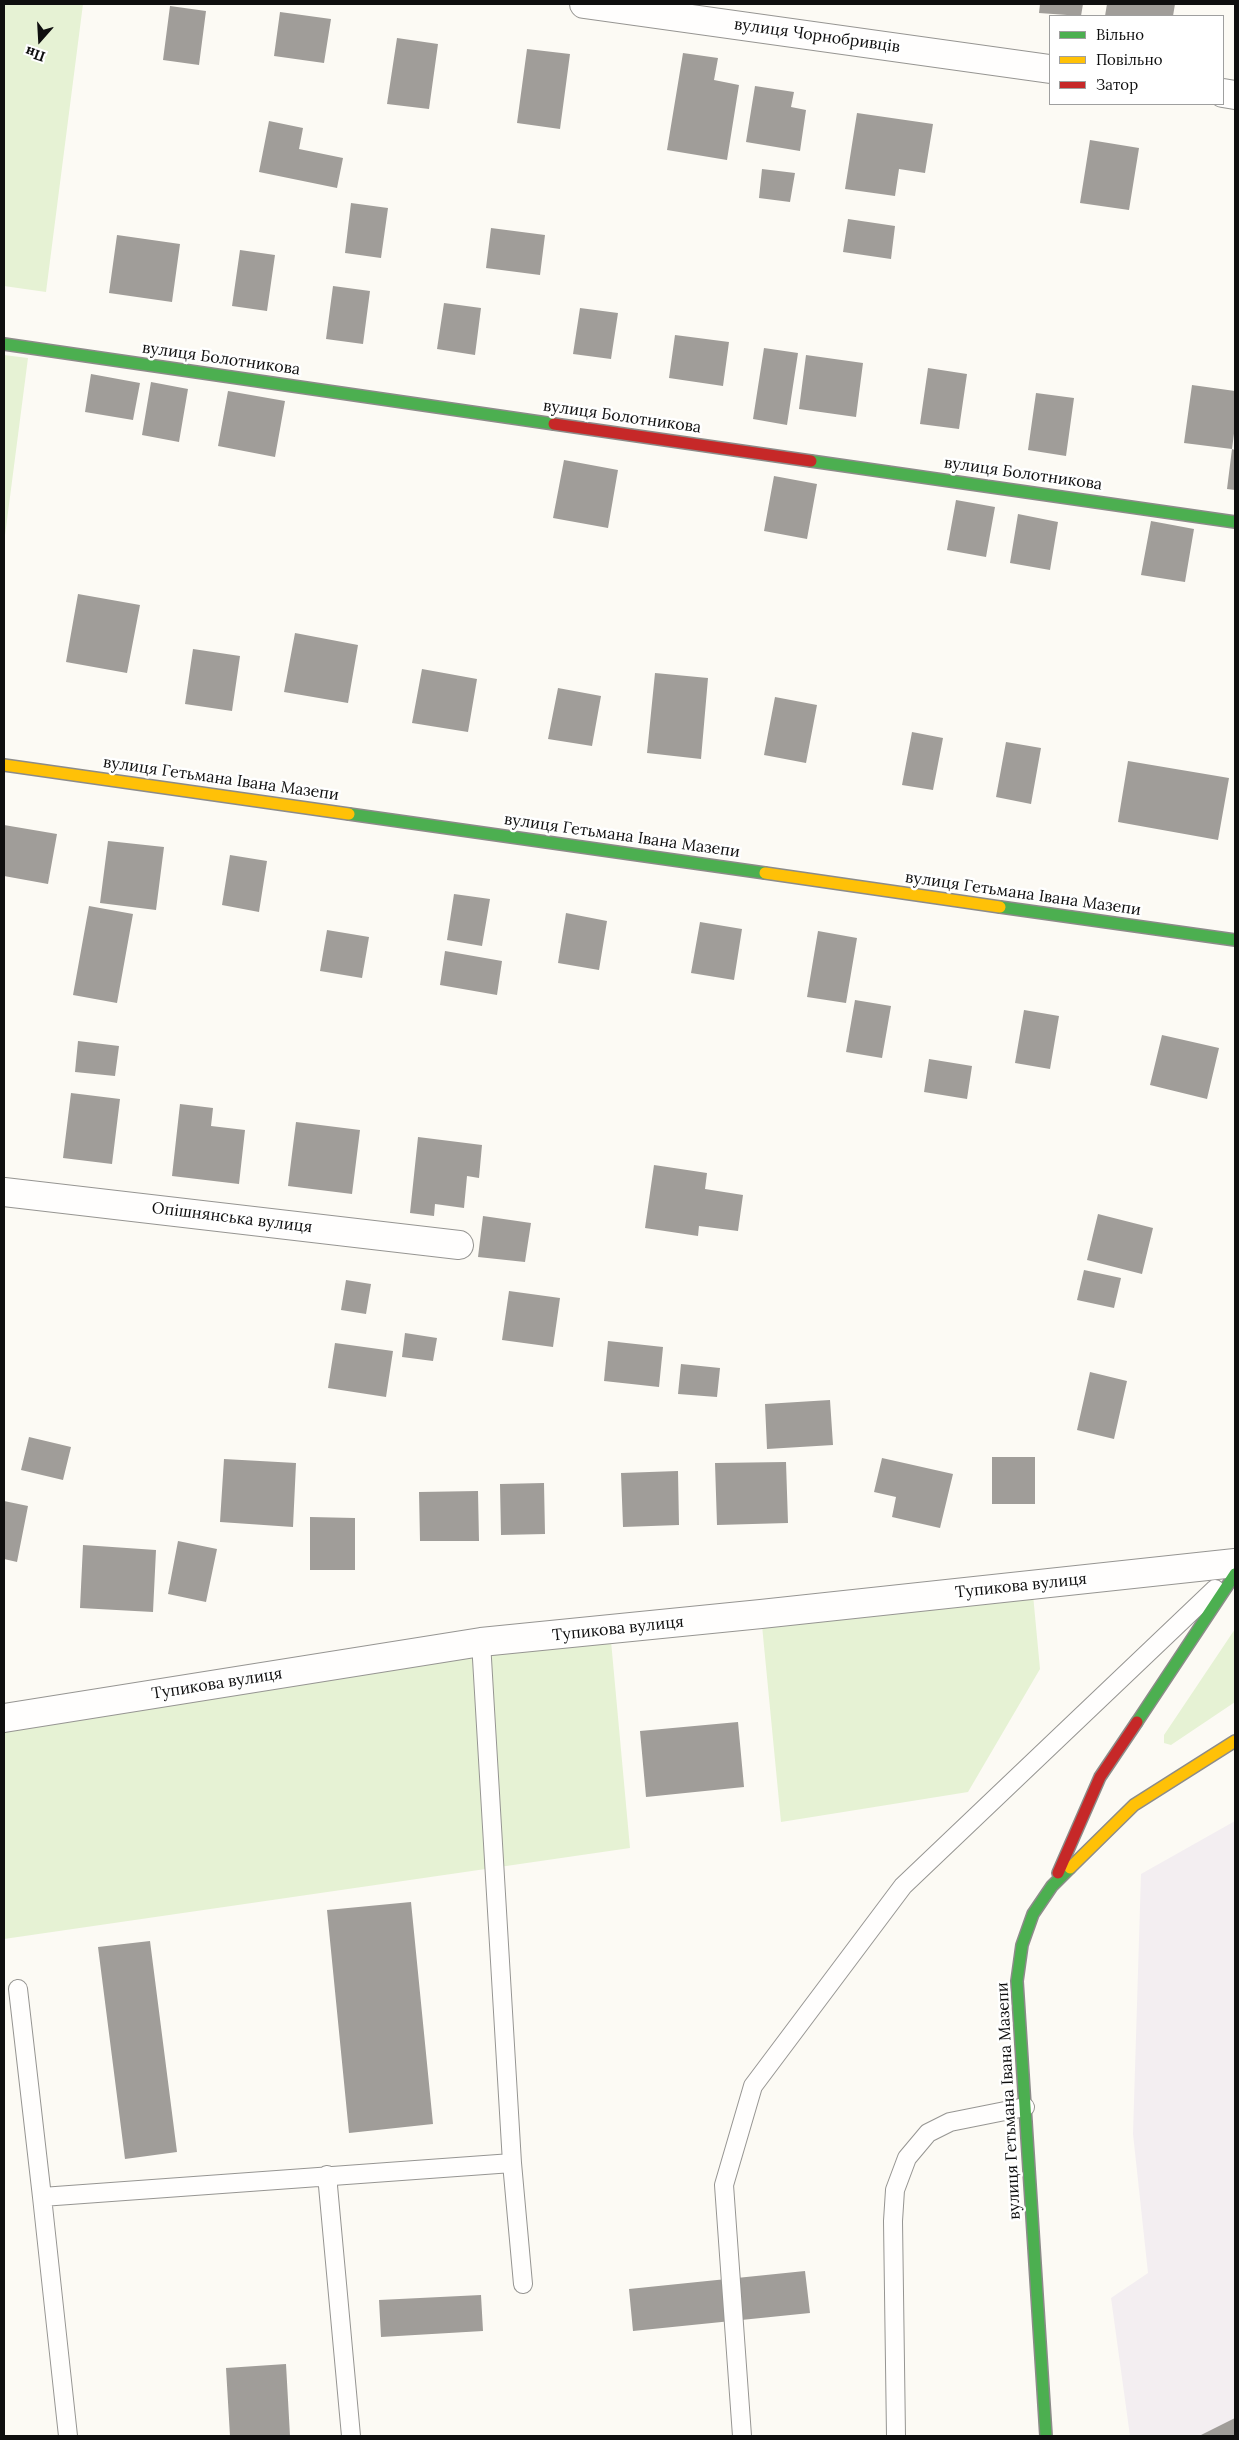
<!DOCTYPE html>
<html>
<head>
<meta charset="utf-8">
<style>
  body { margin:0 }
  #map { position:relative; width:1239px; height:2440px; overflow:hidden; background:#fcfaf4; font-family:Lora,serif }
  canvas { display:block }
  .frame { position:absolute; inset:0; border:5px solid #0f0f0f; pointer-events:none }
  .legend { position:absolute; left:1049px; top:15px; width:175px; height:90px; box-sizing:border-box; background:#fff; border:1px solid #9f9f9f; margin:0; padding:6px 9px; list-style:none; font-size:15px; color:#0f0f0f }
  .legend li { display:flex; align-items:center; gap:10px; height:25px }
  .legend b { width:25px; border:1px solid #9f9f9f }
  .north { position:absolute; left:15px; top:15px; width:50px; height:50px; -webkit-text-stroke:4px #fff; paint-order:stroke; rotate:199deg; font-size:14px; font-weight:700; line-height:20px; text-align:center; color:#0f0f0f }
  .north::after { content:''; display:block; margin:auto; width:18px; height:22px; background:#0f0f0f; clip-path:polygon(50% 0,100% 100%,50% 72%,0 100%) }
</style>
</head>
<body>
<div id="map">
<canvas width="1239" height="2440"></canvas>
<div class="frame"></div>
<ul class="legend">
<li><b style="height:6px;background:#4caf50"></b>Вільно</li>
<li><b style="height:6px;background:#ffc107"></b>Повільно</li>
<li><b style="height:6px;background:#c62828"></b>Затор</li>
</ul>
<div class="north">Пн</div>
</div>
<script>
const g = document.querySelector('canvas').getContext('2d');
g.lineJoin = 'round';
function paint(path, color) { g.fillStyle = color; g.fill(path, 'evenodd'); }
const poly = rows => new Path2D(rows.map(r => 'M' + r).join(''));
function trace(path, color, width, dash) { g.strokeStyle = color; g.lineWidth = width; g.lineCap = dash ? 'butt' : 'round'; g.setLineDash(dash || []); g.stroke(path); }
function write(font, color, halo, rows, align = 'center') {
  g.font = font + ' Lora,serif'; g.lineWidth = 5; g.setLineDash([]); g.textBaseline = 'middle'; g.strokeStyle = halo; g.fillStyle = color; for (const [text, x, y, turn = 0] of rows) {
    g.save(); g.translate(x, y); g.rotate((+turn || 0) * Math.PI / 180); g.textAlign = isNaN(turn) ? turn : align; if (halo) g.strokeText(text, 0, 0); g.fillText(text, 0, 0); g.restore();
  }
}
const industrial = poly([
  [1235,1821,1235,2436,1130,2436,1111,2298,1148,2273,1133,2134,1141,1874]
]);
const green = poly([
  [4,4,83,4,46,292,4,286],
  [4,355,28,358,4,543],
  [1032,1584,1040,1669,968,1792,781,1822,761,1615],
  [1235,1629,1235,1702,1171,1745,1164,1743,1164,1735],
  [610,1630,630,1848,4,1939,4,1718]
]);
const building = poly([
  [1040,4,1083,4,1081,16,1039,13],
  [1107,4,1175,4,1173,16,1105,16],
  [170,6,206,11,199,65,163,60],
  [280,12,331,19,324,63,274,56],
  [397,38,438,44,429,109,387,104],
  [527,49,570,54,560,129,517,123],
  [683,53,718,58,714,80,739,85,727,160,667,150],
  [755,86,794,92,791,107,806,110,800,151,746,142],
  [857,113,933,124,925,173,899,169,895,196,845,189],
  [269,121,303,128,299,149,343,158,337,188,259,172],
  [1090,140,1139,148,1129,210,1080,203],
  [762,169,795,173,790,202,759,198],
  [351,203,388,208,381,258,345,253],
  [848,219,895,226,891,259,843,252],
  [491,228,545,235,540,275,486,268],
  [117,235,180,244,172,302,109,293],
  [240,250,275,255,267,311,232,306],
  [333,286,370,291,363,344,326,339],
  [444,303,481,308,475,355,437,349],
  [580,308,618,313,611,359,573,354],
  [675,335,729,342,723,386,669,378],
  [764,348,798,353,787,425,753,419],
  [806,355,863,363,856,417,799,409],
  [928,368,967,374,959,429,920,424],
  [91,374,140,383,133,420,85,412],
  [151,382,188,389,179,442,142,435],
  [1192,385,1235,391,1235,426,1232,449,1184,443],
  [228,391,285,401,275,457,218,446],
  [1036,393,1074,398,1066,456,1028,450],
  [1232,449,1235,450,1235,490,1227,489],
  [564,460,618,470,608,528,553,518],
  [774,476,817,484,807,539,764,531],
  [956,500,995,507,986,557,947,550],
  [1018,514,1058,522,1050,570,1010,563],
  [1151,521,1194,529,1185,582,1141,575],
  [78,594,140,605,127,673,66,662],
  [295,633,358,645,348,703,284,692],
  [193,649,240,656,232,711,185,704],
  [422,669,477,679,468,732,412,723],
  [655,673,708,678,701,759,647,753],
  [558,688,601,696,592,746,548,739],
  [775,697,817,705,806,763,764,755],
  [912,732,943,738,933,790,902,785],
  [1006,742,1041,748,1031,804,996,797],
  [1128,761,1229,778,1218,840,1118,822],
  [4,825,57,834,48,884,4,876],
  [108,841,164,847,156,910,100,903],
  [230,855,267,861,259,912,222,905],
  [454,894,490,899,482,946,447,940],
  [89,906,133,914,117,1003,73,995],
  [566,913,607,921,599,970,558,963],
  [700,922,742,929,734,980,691,973],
  [327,930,369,937,362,978,320,971],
  [818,931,857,938,846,1003,807,997],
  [445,951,502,961,497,995,440,985],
  [855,1000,891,1006,882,1058,846,1052],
  [1024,1010,1059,1016,1050,1069,1015,1063],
  [1162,1035,1219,1048,1207,1099,1150,1085],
  [78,1041,119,1046,115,1076,75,1072],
  [929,1059,972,1066,967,1099,924,1092],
  [71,1093,120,1099,112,1164,63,1158],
  [180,1104,213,1108,211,1126,245,1130,239,1184,172,1176],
  [296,1122,360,1130,352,1194,288,1186],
  [418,1137,482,1145,479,1178,467,1176,464,1208,435,1204,434,1216,410,1213],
  [654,1165,707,1173,705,1189,743,1195,738,1231,699,1226,698,1236,645,1228],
  [1098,1214,1153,1228,1142,1274,1087,1260],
  [483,1216,531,1223,525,1262,478,1257],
  [1084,1270,1121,1278,1114,1308,1077,1300],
  [346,1280,371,1284,366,1314,341,1310],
  [509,1291,560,1298,553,1347,502,1340],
  [405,1333,437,1338,433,1361,402,1357],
  [608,1341,663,1347,659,1387,604,1381],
  [335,1343,393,1351,386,1397,328,1388],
  [681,1364,720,1368,717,1397,678,1394],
  [1090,1372,1127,1381,1114,1439,1077,1430],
  [830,1400,833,1445,767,1449,765,1404],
  [29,1437,71,1447,63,1480,21,1470],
  [992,1457,1035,1457,1035,1504,992,1504],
  [882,1458,953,1474,940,1528,892,1517,896,1497,874,1492],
  [224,1459,296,1463,293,1527,220,1522],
  [786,1462,788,1523,717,1525,715,1463],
  [678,1471,679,1525,623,1527,621,1473],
  [544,1483,545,1534,501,1535,500,1484],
  [478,1491,479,1541,420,1541,419,1492],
  [4,1501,28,1506,17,1562,4,1559],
  [310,1517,355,1518,355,1570,310,1570],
  [178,1541,217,1549,206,1602,168,1594],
  [83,1545,156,1550,153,1612,80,1608],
  [738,1722,744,1787,646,1797,640,1731],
  [411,1902,433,2124,349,2133,327,1910],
  [150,1941,177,2152,125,2159,98,1947],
  [805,2271,810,2313,633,2331,629,2289],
  [481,2295,483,2331,381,2337,379,2300],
  [286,2364,290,2436,230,2436,226,2368],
  [1235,2418,1235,2436,1199,2436]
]);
const lane = poly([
  [481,1642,512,2163,523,2284],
  [18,1989,42,2197,512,2163],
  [327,2175,351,2436],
  [42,2197,68,2436],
  [742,2436,724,2185,753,2086,903,1886,1215,1589],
  [896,2436,893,2221,895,2190,907,2158,928,2133,950,2122,1025,2107]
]);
const street = poly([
  [584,4,1050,69],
  [1223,93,1235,95],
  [4,1192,459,1245],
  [4,1718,481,1642,761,1614,1235,1563]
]);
const fast = poly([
  [4,344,554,424],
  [811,461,1235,522],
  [349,814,765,873],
  [1000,907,1235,940],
  [1137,1722,1235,1574],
  [1046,2436,1017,1981,1022,1945,1033,1914,1052,1886,1070,1868]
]);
const slow = poly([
  [4,765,349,814],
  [765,873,1000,907],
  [1070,1868,1134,1805,1235,1741]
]);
const jam = poly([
  [554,424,811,461],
  [1058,1873,1100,1777,1137,1722]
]);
const streetNames = [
  ["вулиця Чорнобривців",817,36,8],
  ["вулиця Болотникова",221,359,8],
  ["вулиця Болотникова",622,417,8],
  ["вулиця Болотникова",1023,474,8],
  ["вулиця Гетьмана Івана Мазепи",221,779,8],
  ["вулиця Гетьмана Івана Мазепи",622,836,8],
  ["вулиця Гетьмана Івана Мазепи",1023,894,8],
  ["Опішнянська вулиця",232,1218,7],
  ["Тупикова вулиця",1021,1586,-6],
  ["Тупикова вулиця",618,1629,-6],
  ["Тупикова вулиця",217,1684,-9],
  ["вулиця Гетьмана Івана Мазепи",1009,2101,-93]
];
paint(industrial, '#f3eef1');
paint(green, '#e6f2d4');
paint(building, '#a09d99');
trace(lane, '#969592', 20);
trace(street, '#969592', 30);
trace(fast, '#8c8b89', 14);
trace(slow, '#8c8b89', 14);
trace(jam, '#8c8b89', 14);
trace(lane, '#fffefd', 18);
trace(street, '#fffefd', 28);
trace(fast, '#4caf50', 11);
trace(slow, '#ffc107', 11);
trace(jam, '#c62828', 11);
write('16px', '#0f0f0f', '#fff', streetNames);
</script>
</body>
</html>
